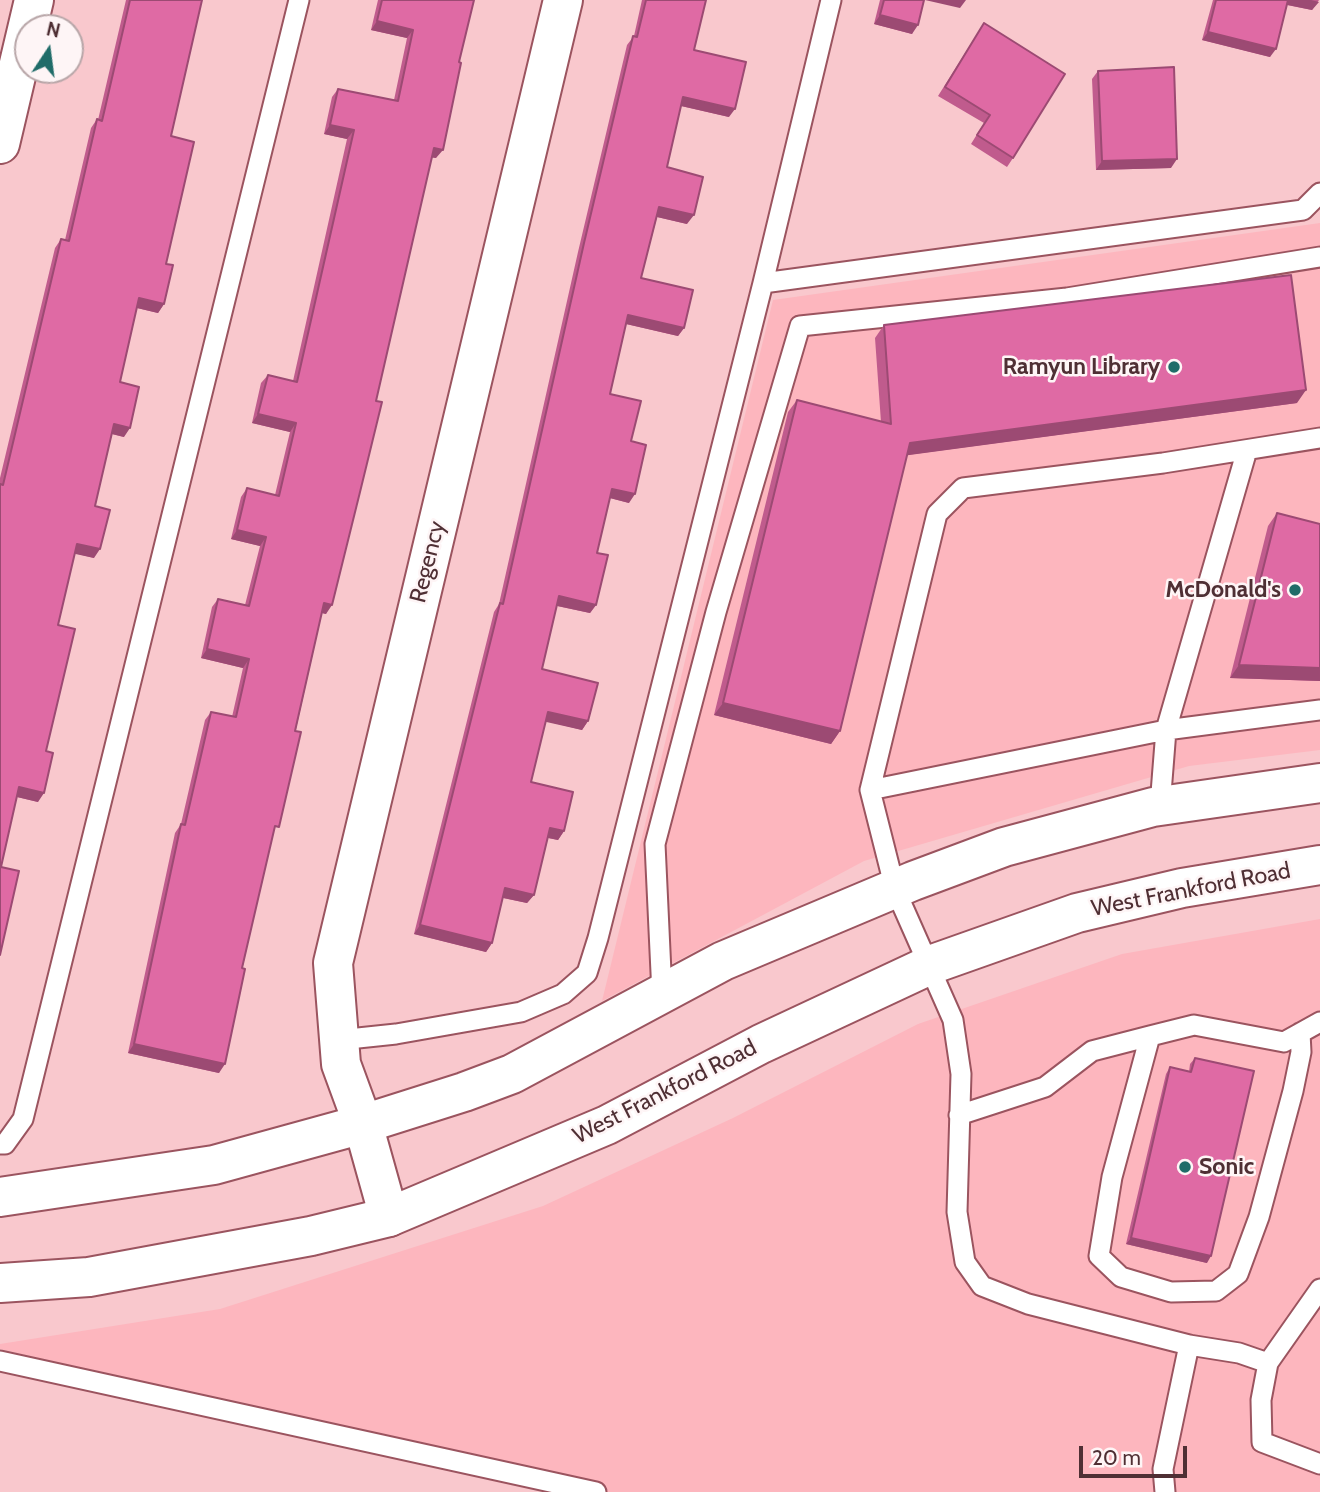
<!DOCTYPE html>
<html>
<head>
<meta charset="utf-8">
<style>
  body { margin:0 }
  #map { position:relative; width:1320px; height:1492px; overflow:hidden; background:#f9c8cd; font-family:Cabin,sans-serif }
  canvas { display:block }
  .north { position:absolute; left:14px; top:14px; width:70px; height:70px; box-sizing:border-box; background:#fef5f6; border:2px solid #b8a6a8; border-radius:50%; rotate:13deg; font-size:19px; font-weight:700; line-height:28px; text-align:center; color:#4f2f34 }
  .north::after { content:''; display:block; margin:auto; width:24px; height:32px; background:#206c69; clip-path:polygon(50% 0,100% 100%,50% 72%,0 100%) }
  .scale { position:absolute; left:1079px; top:1446px; width:108px; height:32px; box-sizing:border-box; border:4px solid #4f2f34; border-top:0; padding-left:9px; font-size:21px; line-height:24px; white-space:nowrap; color:#4f2f34; -webkit-text-stroke:5px #fef5f6; paint-order:stroke }
</style>
</head>
<body>
<div id="map">
<canvas width="1320" height="1492"></canvas>
<div class="north">N</div>
<div class="scale">20 m</div>
</div>
<script>
const g = document.querySelector('canvas').getContext('2d');
g.lineJoin = 'round';
function paint(path, color) { g.fillStyle = color; g.fill(path, 'evenodd'); }
const poly = rows => new Path2D(rows.map(r => 'M' + r).join(''));
function trace(path, color, width, dash) { g.strokeStyle = color; g.lineWidth = width; g.lineCap = dash ? 'butt' : 'round'; g.setLineDash(dash || []); g.stroke(path); }
function write(font, color, halo, rows, align = 'center') {
  g.font = font + ' Cabin,sans-serif'; g.lineWidth = 5; g.setLineDash([]); g.textBaseline = 'middle'; g.strokeStyle = halo; g.fillStyle = color; for (const [text, x, y, turn = 0] of rows) {
    g.save(); g.translate(x, y); g.rotate((+turn || 0) * Math.PI / 180); g.textAlign = isNaN(turn) ? turn : align; if (halo) g.strokeText(text, 0, 0); g.fillText(text, 0, 0); g.restore();
  }
}
const built = poly([
  [1320,223,1320,750,1189,766,864,861,602,1001,773,300],
  [1320,919,1320,1492,595,1492,0,1349,0,1344,220,1309,543,1206,733,1118,918,1024,1122,954]
]);
const lane = poly([
  [763,283,1303,210,1320,193],
  [870,790,937,514,963,488,1163,463,1320,438],
  [1160,806,1166,730,1320,710],
  [662,994,655,844,716,612,800,326,1067,298,1320,257],
  [1150,1036,1112,1177,1099,1256,1121,1277,1171,1292,1216,1291,1238,1274,1259,1217,1293,1091,1301,1052,1300,1033],
  [339,1040,396,1034,521,1012,563,994,587,973,598,938,763,283,831,0],
  [959,1115,1045,1087,1092,1051,1150,1036,1194,1025,1284,1042,1320,1022],
  [0,1144,5,1144,23,1119,299,0],
  [1189,1345,1239,1353,1268,1363,1320,1289],
  [0,1361,596,1492],
  [1268,1363,1261,1400,1262,1442,1320,1464],
  [1165,1492,1163,1469,1189,1345,1028,1304,982,1286,965,1262,957,1212,961,1074,953,1020,895,889,870,790,1166,730,1247,450]
]);
const street = poly([
  [0,144,34,0],
  [389,1217,363,1124,341,1064,333,963,563,0]
]);
const secondary = poly([
  [0,1197,214,1165,363,1124,464,1092,512,1074,723,961,913,881,1004,847,1153,807,1320,783],
  [0,1283,89,1277,311,1236,389,1217,607,1125,761,1044,930,965,1077,913,1182,888,1320,865]
]);
const wall = poly([
  [126,0,202,0,171,136,164,304,158,313,137,308,120,382,124,437,112,434,95,506,94,558,74,553,58,625,46,751,38,802,17,797,1,867,0,955,0,478,55,248,61,239,65,240,91,128,97,119,98,120],
  [378,0,474,0,436,158,432,157,326,614,322,613,219,1073,128,1053,175,833,181,824,205,720,211,712,232,717,243,668,201,658,212,607,218,599,245,605,260,546,231,539,241,497,247,488,275,495,290,432,252,423,261,383,268,375,293,381,347,139,324,134,332,97,338,89,394,100,407,38,371,30],
  [642,0,706,0,694,50,729,117,681,106,667,167,687,224,657,217,641,278,684,328,678,336,626,324,610,394,631,441,629,503,610,498,597,553,596,605,590,613,557,606,542,669,588,721,582,730,546,721,531,782,564,831,558,840,548,838,534,895,527,903,503,898,492,943,486,952,414,934,494,612,499,604,578,252,627,45,634,36],
  [880,0,924,0,912,34,874,24],
  [1213,0,1319,0,1312,10,1287,5,1270,57,1202,40],
  [984,23,1013,158,1007,167,971,144,984,123,938,96],
  [1098,71,1171,168,1096,170,1092,79],
  [884,325,1297,403,907,455,840,731,831,744,714,715,788,412,797,400,881,422,875,338],
  [1277,513,1320,524,1320,681,1230,678,1268,526],
  [1195,1058,1207,1263,1126,1244,1166,1074,1170,1067,1189,1072,1190,1064]
]);
const shadedWall = poly([
  [925,0,966,0,960,8],
  [1286,0,1311,0,1319,2,1312,10,1283,4],
  [880,15,918,25,912,34,874,24],
  [377,21,413,30,407,38,371,30],
  [1208,32,1276,49,1270,57,1202,40],
  [683,97,735,109,729,117,677,105],
  [330,125,354,130,347,139,324,134],
  [434,148,443,150,436,158,428,157],
  [1177,159,1171,168,1096,170,1102,161],
  [659,207,694,215,687,224,653,216],
  [139,298,164,304,158,313,133,307],
  [628,315,684,328,678,336,622,323],
  [1306,390,1297,403,902,456,910,443],
  [258,414,296,423,290,432,252,423],
  [114,424,130,428,124,437,108,433],
  [612,489,635,494,629,503,606,497],
  [237,530,266,537,260,546,231,539],
  [77,544,100,549,94,558,71,553],
  [559,596,596,605,590,613,553,605],
  [324,603,332,605,326,614,318,612],
  [207,649,249,659,243,668,201,658],
  [1239,665,1320,668,1320,681,1230,678],
  [723,703,840,731,831,744,714,715],
  [548,712,588,721,582,730,542,721],
  [19,787,44,793,38,802,13,796],
  [550,828,564,831,558,840,544,837],
  [505,888,534,895,527,903,499,897],
  [420,925,492,943,486,952,414,934],
  [134,1044,225,1064,219,1073,128,1053],
  [1131,1238,1211,1256,1207,1263,1126,1244]
]);
const building = poly([
  [130,0,202,0,171,136,194,142,166,264,173,265,164,304,139,298,120,382,139,387,130,428,114,424,95,506,110,510,100,549,77,544,58,625,75,629,46,751,53,753,44,793,19,787,1,867,19,871,0,955,0,484,3,485,61,239,69,241,97,119,102,121,130,0],
  [382,0,474,0,459,62,461,63,443,150,434,148,376,401,382,402,360,492,332,605,324,603,295,731,301,732,279,827,275,826,242,968,245,969,225,1064,134,1044,181,824,185,825,211,712,236,717,249,659,207,649,218,599,249,606,266,537,237,530,247,488,279,496,296,423,258,414,268,375,297,382,354,130,330,125,338,89,398,101,413,30,377,21,382,0],
  [646,0,706,0,694,50,746,62,735,109,683,97,667,167,703,177,694,215,659,207,641,278,693,290,684,328,628,315,610,394,641,401,631,441,646,445,635,494,612,489,597,553,608,555,596,605,559,596,542,669,598,683,588,721,548,712,531,782,573,792,564,831,550,828,534,895,505,888,492,943,420,925,500,603,503,604,584,243,633,36,637,37,646,0],
  [884,0,924,0,918,25,880,15,884,0],
  [1216,0,1288,0,1276,49,1208,32,1216,0],
  [984,23,1065,74,1013,158,977,135,990,115,945,87,984,23],
  [1174,67,1177,159,1102,161,1098,71,1174,67],
  [1291,275,1306,390,910,443,840,731,723,703,797,400,891,424,884,325,1291,275],
  [1277,513,1320,524,1320,668,1239,665,1277,513],
  [1195,1058,1254,1071,1211,1256,1131,1238,1170,1067,1191,1072,1195,1058]
]);
const markers = [
  [1174,367,7,"#206c69"],
  [1295,590,7,"#206c69"],
  [1185,1167,7,"#206c69"]
];
const poiNames = [
  ["Ramyun Library",1160,367],
  ["McDonald's",1281,590],
  ["Sonic",1199,1167,"left"]
];
const streetNames = [
  ["Regency",428,562,-76],
  ["West Frankford Road",1191,890,-11],
  ["West Frankford Road",665,1092,-27]
];
paint(built, '#fdb6be');
trace(lane, '#9b545f', 23);
trace(street, '#9b545f', 42);
trace(secondary, '#9b545f', 42);
trace(lane, '#fff', 19);
trace(street, '#fff', 38);
trace(secondary, '#fff', 38);
paint(wall, '#c05b8d');
paint(shadedWall, '#9c4a73');
paint(building, '#df6aa4');
trace(building, '#9c4a73', 2);
for (const [x, y, r, color] of markers) { const dot = new Path2D(); dot.arc(x, y, r, 0, 2 * Math.PI); g.fillStyle = color; g.fill(dot); trace(dot, '#fef5f6', 2.5); }
write('bold 23px', '#4f2f34', '#fef5f6', poiNames, 'right');
write('23px', '#4f2f34', '#fef5f6', streetNames);
</script>
</body>
</html>
